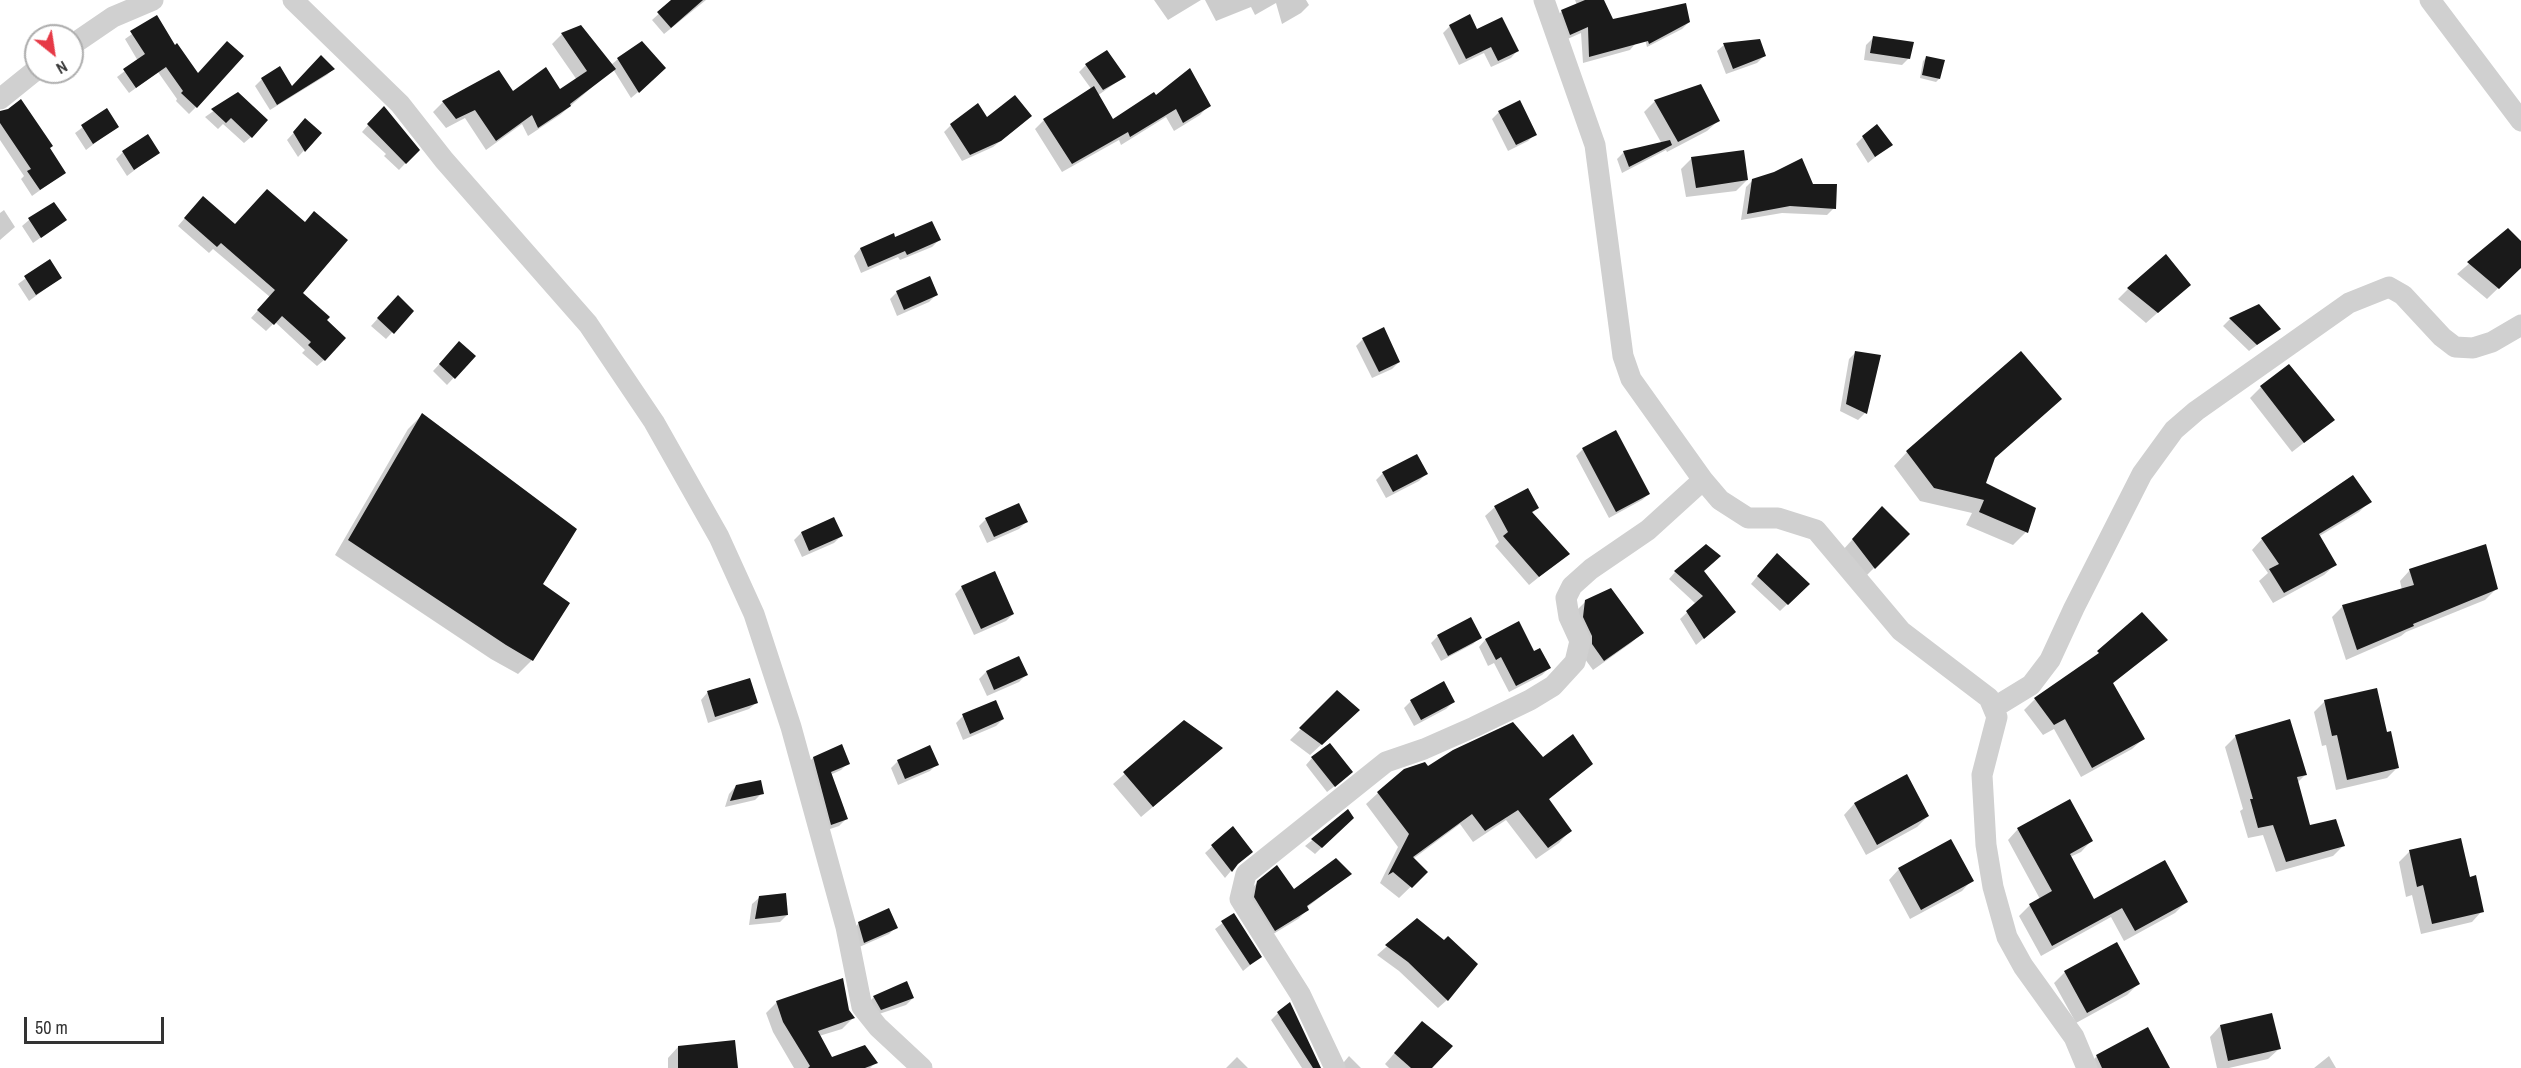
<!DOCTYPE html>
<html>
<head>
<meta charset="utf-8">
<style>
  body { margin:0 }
  #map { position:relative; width:2521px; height:1068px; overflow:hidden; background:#fff; font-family:"Archivo Narrow",sans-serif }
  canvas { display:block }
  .north { position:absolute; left:24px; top:24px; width:60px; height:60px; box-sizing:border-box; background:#fff; border:2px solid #adadad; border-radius:50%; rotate:150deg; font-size:16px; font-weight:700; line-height:24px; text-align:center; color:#333 }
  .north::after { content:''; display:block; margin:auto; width:21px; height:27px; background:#e63946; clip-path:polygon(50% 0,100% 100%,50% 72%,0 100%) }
  .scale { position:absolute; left:24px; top:1017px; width:140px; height:27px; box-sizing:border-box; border:3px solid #333; border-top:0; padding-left:8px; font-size:18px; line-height:21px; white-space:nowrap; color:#333; -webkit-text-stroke:4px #fff; paint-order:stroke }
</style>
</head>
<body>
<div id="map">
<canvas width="2521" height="1068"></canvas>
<div class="north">N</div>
<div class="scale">50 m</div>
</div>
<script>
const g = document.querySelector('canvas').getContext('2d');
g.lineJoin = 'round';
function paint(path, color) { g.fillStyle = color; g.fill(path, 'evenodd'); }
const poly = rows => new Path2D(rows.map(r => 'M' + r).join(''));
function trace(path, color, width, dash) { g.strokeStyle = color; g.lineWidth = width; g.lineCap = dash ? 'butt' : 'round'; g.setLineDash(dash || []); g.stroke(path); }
const shadow = poly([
  [674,0,706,0,664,34,652,20],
  [1154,0,1201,0,1168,20],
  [1205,0,1306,0,1309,5,1301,13,1282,24,1276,3,1255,15,1251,7,1216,21],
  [1575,0,1603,0,1612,21,1636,43,1630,50,1583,63,1581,33,1563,41,1555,18,1562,11,1577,5],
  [156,17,196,107,189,114,176,101,177,99,158,72,129,93,117,77,138,61,125,39],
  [1640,20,1689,22,1682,29,1647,47],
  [1450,26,1477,31,1517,51,1511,58,1491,67,1484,53,1459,65,1443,33],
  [562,34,611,65,618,59,658,75,631,98,613,69,560,115,528,136,522,124,486,150,465,118,446,128,433,112,443,102,512,93,560,91,577,80,552,44],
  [1873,38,1909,58,1902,65,1864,60,1866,45],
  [1759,40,1764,56,1757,63,1726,74,1717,51,1724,45],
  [1926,58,1939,79,1936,82,1920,78,1923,61],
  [1086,65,1124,77,1097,96,1112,121,1156,97,1209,105,1200,115,1174,131,1166,117,1121,145,1119,140,1062,172,1035,129,1044,120,1092,90,1079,72],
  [333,69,327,75,270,110,255,86,262,79,292,88],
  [238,94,251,137,244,143,223,124,218,129,205,117],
  [1655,101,1718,121,1707,131,1667,152,1666,150,1622,173,1617,159,1624,152,1662,144,1644,112],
  [106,110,117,126,86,150,75,133],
  [1499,112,1535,134,1528,141,1508,151,1492,119],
  [0,113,48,149,64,173,32,196,21,179,24,176,0,140],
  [377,115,418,150,399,170,384,156,386,154,362,132],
  [987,119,1023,123,993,147,962,161,944,132,951,125],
  [299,127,320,133,298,157,287,140],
  [1863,137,1891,144,1868,163,1856,144],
  [123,152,158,152,127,176,116,159],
  [1742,152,1747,180,1736,191,1686,197,1681,169,1691,159],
  [1753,180,1812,185,1834,208,1827,215,1782,213,1741,220,1746,187],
  [196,205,324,320,324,360,317,366,302,353,305,350,275,322,266,331,251,318,270,297,213,249,209,253,178,226],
  [4,210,15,227,0,240,0,213],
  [29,220,65,220,33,243,22,226],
  [2508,230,2521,243,2521,266,2487,299,2457,274],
  [894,239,939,240,932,247,900,260,898,257,861,273,854,256,860,249],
  [49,261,60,278,29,301,18,284],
  [2189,285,2146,323,2118,299,2128,289],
  [897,292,936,295,929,302,897,316,890,299],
  [391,304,412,311,386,339,371,326],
  [2259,306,2278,329,2249,351,2223,326,2230,319],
  [1363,339,1399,362,1392,369,1372,378,1356,346],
  [453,350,474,356,447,385,433,371],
  [1856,352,1865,413,1858,420,1840,411,1849,359],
  [2261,387,2333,420,2292,452,2250,398],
  [422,415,541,584,532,660,518,674,491,659,335,555,408,429],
  [1583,449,1649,494,1642,500,1609,518,1576,456],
  [1907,452,1993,460,1984,484,2026,532,2013,545,1966,525,1972,513,1920,501,1894,466],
  [1383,473,1426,474,1419,481,1386,498,1376,480],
  [2370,501,2359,512,2318,537,2335,565,2324,575,2273,603,2259,581,2268,573,2252,550,2262,539],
  [1495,507,1537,508,1532,513,1568,554,1529,585,1495,546,1499,542,1485,516],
  [986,519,1026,522,1019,529,987,543,979,526],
  [1871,519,1908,534,1864,578,1842,551],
  [801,533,841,536,834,543,802,557,794,540],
  [1770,561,1808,584,1780,611,1751,584],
  [2410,570,2496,589,2485,600,2406,632,2401,636,2346,660,2332,617,2343,606,2402,590,2400,581],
  [1675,572,1702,572,1727,618,1696,645,1680,619,1696,604,1669,579],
  [962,587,1013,614,1006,621,974,635,955,594],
  [1586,601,1642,633,1631,643,1593,670,1582,655,1575,612],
  [2142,614,2166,640,2112,684,2143,739,2132,749,2081,777,2054,729,2043,735,2024,710,2035,699,2090,661],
  [1518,623,1534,653,1549,668,1542,675,1509,692,1494,663,1488,666,1479,647,1485,640],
  [1438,636,1480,637,1473,644,1441,661,1431,643],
  [986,672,1026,675,1019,682,987,696,979,679],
  [749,680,756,703,749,709,708,723,701,700,707,693],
  [1337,692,1348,720,1310,755,1290,740],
  [1411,701,1453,702,1446,709,1414,726,1404,708],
  [2325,701,2386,734,2398,767,2387,778,2336,790,2326,745,2322,746,2314,712],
  [963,716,1003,719,996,726,963,740,956,723],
  [1184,722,1211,758,1141,817,1113,784],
  [2236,736,2306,774,2297,783,2309,827,2343,846,2333,856,2276,872,2263,835,2248,838,2240,811,2243,809,2225,747],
  [841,746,848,763,841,770,830,775,846,819,839,826,824,831,806,765,813,758],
  [930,747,937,764,930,771,898,785,891,768,898,761],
  [1312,758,1344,779,1327,792,1306,765],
  [1543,760,1591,764,1548,800,1570,831,1559,843,1536,859,1506,820,1473,842,1460,824,1413,859,1426,872,1399,898,1380,883,1398,847,1366,804,1378,793,1428,768],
  [1906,776,1928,816,1917,827,1866,855,1844,815,1854,804],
  [736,786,762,793,755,800,725,807,729,794],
  [1348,811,1352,818,1315,854,1305,846],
  [1232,828,1235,866,1225,878,1205,853],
  [2018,829,2091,841,2081,852,2070,857,2094,901,2186,902,2175,913,2124,941,2111,917,2041,956,2019,916,2030,905,2040,899,2008,840],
  [2460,840,2469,879,2482,911,2472,922,2421,934,2412,895,2406,897,2399,862,2409,852],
  [1899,869,1972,880,1962,891,1910,919,1889,880],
  [1350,874,1306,908,1307,910,1298,919,1265,939,1248,892,1258,882,1294,891],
  [760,897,787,915,780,922,749,925,752,904],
  [1233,915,1260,957,1243,971,1215,929],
  [1417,920,1447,1000,1438,1008,1399,971,1377,955],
  [859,923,896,927,889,934,857,948,852,930],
  [2065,972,2138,984,2127,995,2076,1023,2054,983],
  [906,983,913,998,906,1005,873,1016,867,1004,874,997],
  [777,1002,848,1010,853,1018,842,1029,819,1036,831,1059,876,1062,870,1068,794,1068,773,1032,766,1013],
  [1278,1013,1318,1068,1302,1068,1271,1020],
  [2220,1026,2279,1049,2268,1059,2229,1068,2217,1068,2210,1037],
  [2147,1029,2169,1068,2086,1068,2096,1057],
  [1412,1033,1430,1068,1389,1068,1385,1064],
  [678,1047,737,1068,668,1068,668,1058],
  [1349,1056,1361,1068,1339,1068],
  [2329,1056,2336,1068,2314,1068],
  [1237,1057,1248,1068,1226,1068]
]);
const building = poly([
  [671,0,703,0,671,28,657,12],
  [1585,0,1604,0,1613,19,1686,3,1690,22,1649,44,1648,41,1589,57,1588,27,1570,35,1561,10],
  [1470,14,1477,29,1502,17,1519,51,1498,61,1491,47,1466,59,1449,25],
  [157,15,175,45,177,43,198,73,227,41,244,56,197,108,181,93,183,91,166,67,136,88,123,69,145,54,130,31],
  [581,25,616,69,570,104,571,106,538,128,532,115,496,141,475,110,456,119,442,101,499,70,513,91,546,67,560,89,587,71,561,33],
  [1873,36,1914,42,1910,59,1870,53],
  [1760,39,1766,56,1733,69,1723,43],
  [642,41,666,68,639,93,617,58],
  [1107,50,1126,77,1103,90,1085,64],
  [321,55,335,69,277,105,261,78,280,66,292,86],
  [1926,56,1945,60,1940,79,1922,75],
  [1190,68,1211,106,1183,123,1176,109,1130,137,1128,132,1072,164,1043,119,1094,86,1113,119,1154,92,1156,95],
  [1701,84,1720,121,1678,142,1654,100],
  [238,92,268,120,252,138,231,118,226,123,211,109],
  [1015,95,1032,116,1001,141,970,155,950,124,978,103,987,117],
  [21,99,53,146,50,148,66,173,40,190,27,171,31,169,0,123,0,111,8,109],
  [1520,100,1537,135,1516,145,1498,111],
  [384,106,420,150,406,164,367,124],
  [107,108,119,127,93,144,81,125],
  [305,118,322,133,305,152,293,132],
  [1877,124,1893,145,1875,157,1862,136],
  [148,134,160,153,134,170,122,151],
  [1670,140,1672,145,1629,167,1623,151],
  [1744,150,1748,180,1696,188,1691,157],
  [1802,158,1813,184,1837,184,1836,209,1790,206,1747,214,1752,179,1774,172],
  [267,189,305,222,314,211,348,240,303,293,330,317,327,320,346,338,325,361,308,345,311,342,282,316,274,325,257,310,275,290,221,243,217,247,184,218,203,196,235,224],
  [54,202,67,220,41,238,28,218],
  [932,221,941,240,907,255,905,251,868,267,860,248,894,233,895,237],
  [2508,228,2521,241,2521,268,2499,289,2467,262],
  [2166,254,2191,285,2158,313,2127,288],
  [50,259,62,278,36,295,24,276],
  [930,276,938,295,904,310,896,291],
  [398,295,414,311,394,334,377,318],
  [2259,304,2281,329,2257,345,2229,318],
  [1384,327,1400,362,1379,372,1362,338],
  [459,341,476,356,455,379,439,364],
  [1855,351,1881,355,1867,414,1846,404],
  [2021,351,2062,399,1995,458,1986,483,2036,508,2028,533,1979,512,1984,500,1934,488,1906,451],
  [2289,364,2335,420,2304,443,2260,386],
  [422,413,577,529,543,584,570,603,533,661,506,645,348,540],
  [1616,430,1650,494,1616,512,1582,448],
  [1417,454,1428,474,1393,492,1382,472],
  [2353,475,2372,502,2319,534,2337,565,2284,593,2269,569,2279,564,2261,538],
  [1528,488,1539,508,1532,512,1570,554,1539,577,1503,536,1508,532,1494,506],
  [1019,503,1028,522,994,537,985,518],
  [1882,506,1910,534,1875,569,1852,539],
  [834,517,843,536,809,551,801,532],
  [1706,544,1721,556,1704,571,1736,612,1704,639,1686,611,1703,596,1674,571],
  [2486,544,2498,589,2413,624,2414,626,2357,650,2342,605,2414,585,2409,569],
  [1777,553,1810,584,1788,605,1757,576],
  [995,571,1014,614,981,629,961,586],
  [1611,588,1644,633,1604,661,1592,644,1592,636,1583,617,1585,600],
  [2142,612,2168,640,2113,683,2145,739,2092,768,2065,719,2054,725,2034,698,2099,653,2097,651],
  [1471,617,1482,638,1448,656,1437,635],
  [1519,621,1534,651,1540,648,1551,668,1516,686,1501,657,1496,660,1485,639],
  [1019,656,1028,675,994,690,986,671],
  [750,678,758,703,715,717,707,691],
  [1444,681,1455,702,1421,720,1410,700],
  [2377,688,2387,732,2391,731,2399,768,2347,780,2337,735,2332,736,2324,700],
  [1337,690,1360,710,1322,745,1299,728],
  [996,700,1004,719,970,734,962,714],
  [2290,719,2307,775,2297,777,2310,825,2336,819,2345,846,2286,862,2273,825,2258,828,2250,799,2253,799,2235,735],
  [1184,720,1223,748,1153,807,1123,772],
  [1513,722,1543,757,1573,734,1593,764,1549,799,1572,831,1548,848,1518,810,1485,831,1472,814,1413,857,1428,872,1412,888,1393,872,1388,875,1409,834,1377,792,1404,769,1425,762,1428,766,1453,750],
  [1330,743,1353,772,1335,787,1311,757],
  [842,744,850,764,831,772,848,819,831,825,813,757],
  [930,745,939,765,905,779,897,760],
  [1907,774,1929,816,1877,845,1854,803],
  [761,780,764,794,730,801,736,785],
  [2070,799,2093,841,2070,854,2094,899,2165,860,2188,902,2135,931,2122,908,2052,946,2029,904,2052,891,2017,828],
  [1348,809,1354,818,1322,848,1311,839],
  [1233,826,1253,852,1238,864,1232,872,1211,845],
  [2461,838,2470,877,2476,875,2484,912,2432,924,2423,885,2417,887,2409,850],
  [1951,839,1974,881,1921,910,1898,868],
  [1336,858,1352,874,1307,906,1309,910,1275,931,1254,897,1257,881,1277,865,1294,889],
  [786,893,788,915,755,919,759,896],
  [889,908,898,928,864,943,858,922],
  [1234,913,1262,957,1250,965,1221,921],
  [1417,918,1444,940,1448,936,1478,964,1448,1001,1408,962,1385,945],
  [2117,942,2140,984,2087,1013,2064,971],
  [843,978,849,1010,855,1018,818,1031,832,1057,865,1045,878,1063,865,1068,808,1068,810,1066,783,1022,776,1001],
  [907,981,914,998,881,1010,873,996],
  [1290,1002,1321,1068,1313,1068,1277,1012],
  [2272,1013,2281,1049,2228,1061,2220,1025],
  [1422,1021,1453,1046,1432,1068,1411,1068,1394,1053],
  [2148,1027,2170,1068,2102,1068,2096,1055],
  [735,1040,738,1068,678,1068,678,1046]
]);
const street = poly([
  [293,0,400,104,444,160,588,324,654,422,719,537,754,614,791,727,846,927,862,1007,878,1027,922,1068],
  [1544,0,1595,145,1623,356,1631,379,1703,480,1720,500,1748,518,1778,518,1816,530,1901,631,1989,698,1997,717,1982,775,1986,845,1993,887,2007,937,2023,966,2074,1037,2087,1068],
  [2430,0,2521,121],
  [72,45,113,17,153,0],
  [0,99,36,70],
  [1995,707,2031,685,2050,660,2074,608,2142,474,2174,430,2196,411,2349,303,2389,287,2403,295,2442,337,2455,347,2473,348,2492,342,2521,325],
  [1335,1068,1300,994,1240,899,1246,874,1386,762,1424,749,1474,727,1530,700,1553,686,1575,662,1580,641,1569,617,1566,598,1572,586,1591,569,1648,530,1703,480]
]);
paint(shadow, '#0003');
paint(building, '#1a1a1a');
trace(street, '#d0d0d0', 21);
</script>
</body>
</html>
